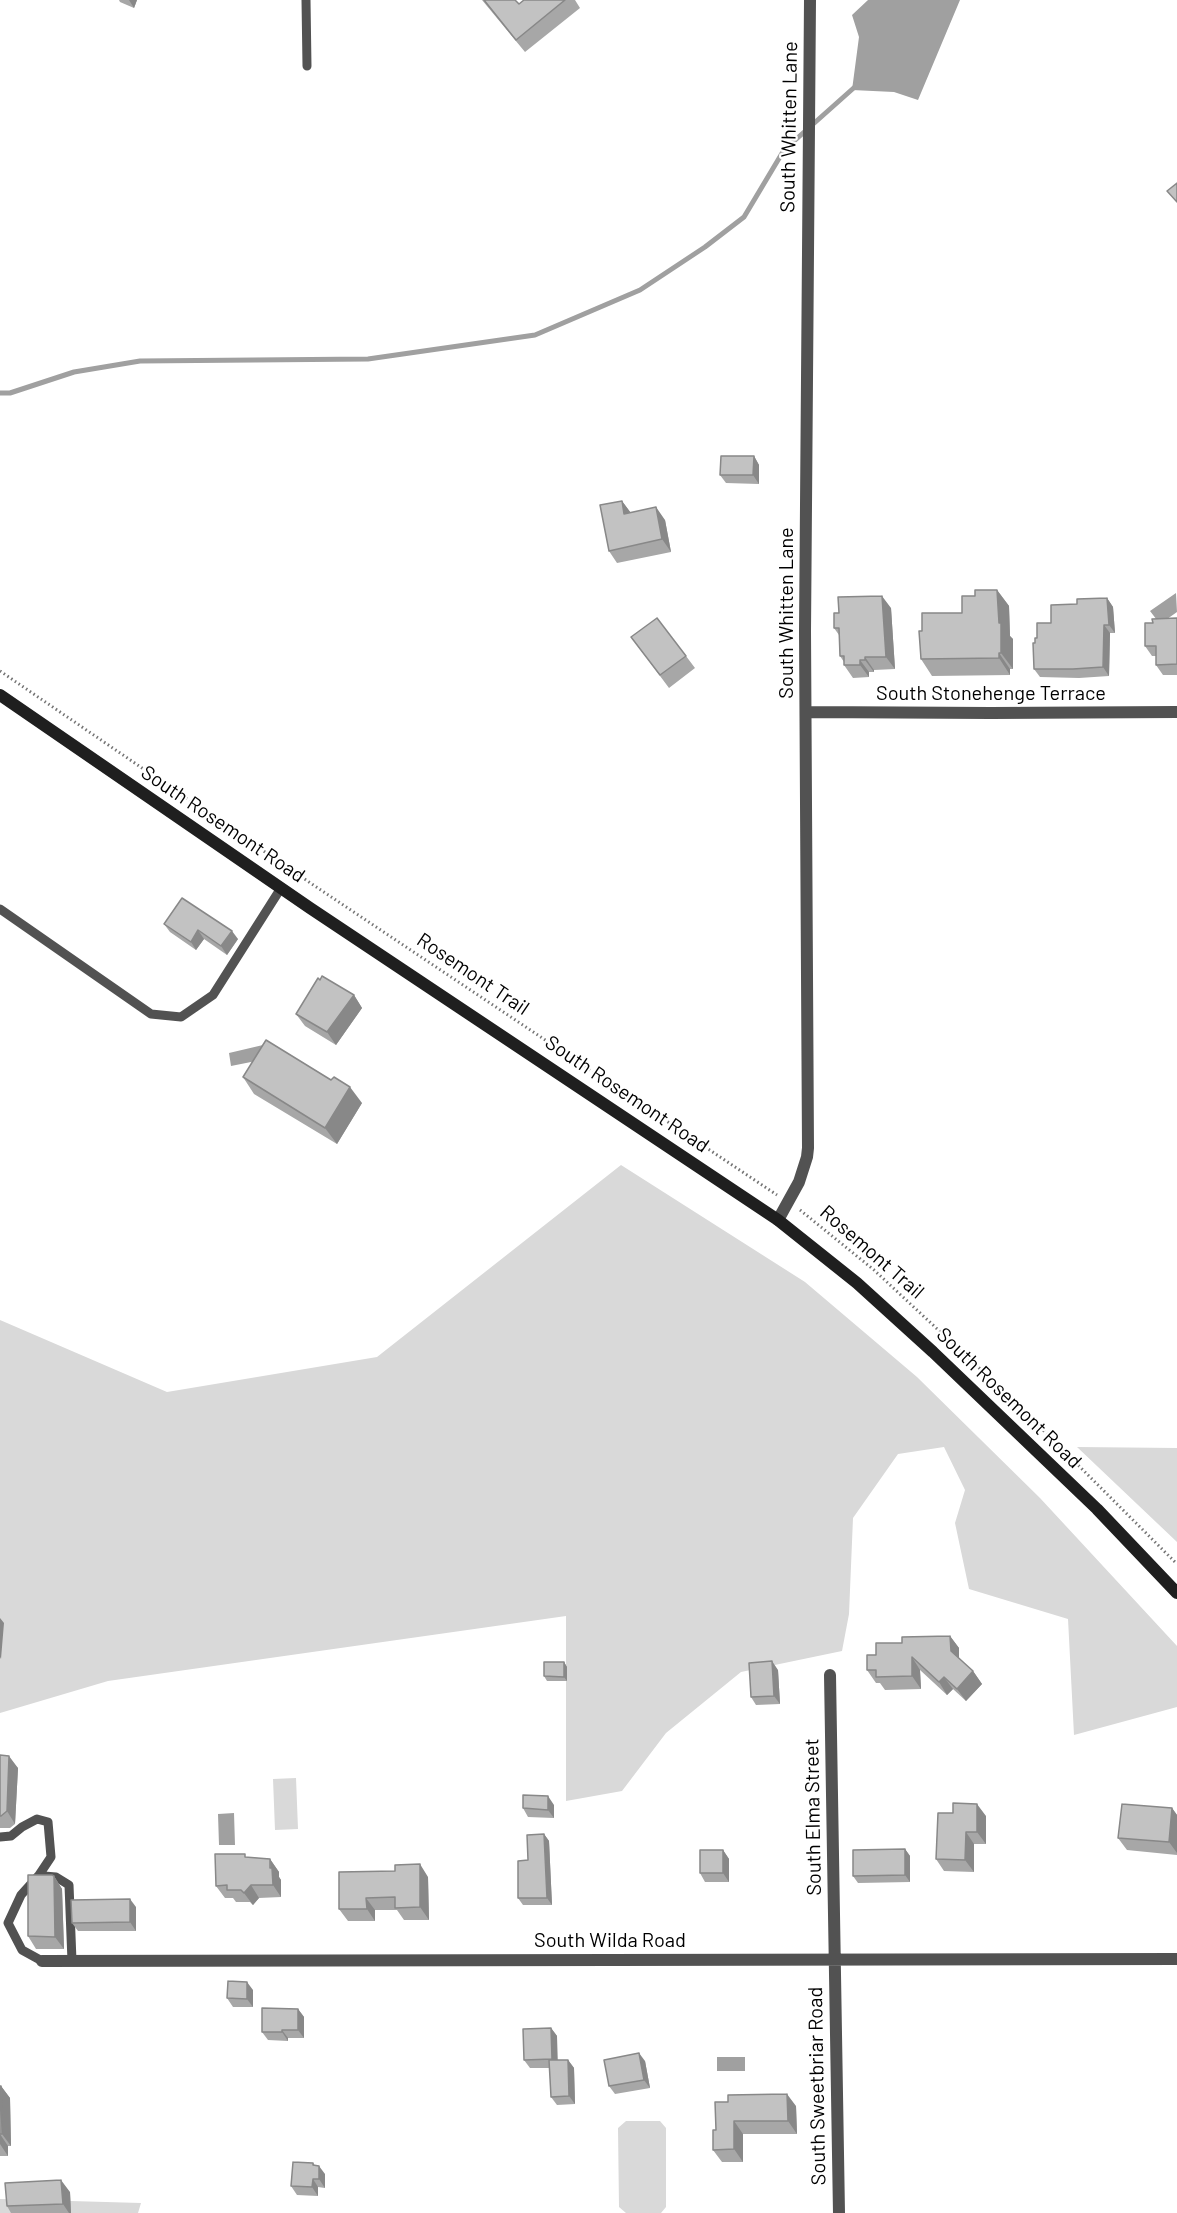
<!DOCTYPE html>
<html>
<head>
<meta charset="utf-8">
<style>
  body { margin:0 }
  canvas { display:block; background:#fff }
</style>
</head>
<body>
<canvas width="1177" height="2213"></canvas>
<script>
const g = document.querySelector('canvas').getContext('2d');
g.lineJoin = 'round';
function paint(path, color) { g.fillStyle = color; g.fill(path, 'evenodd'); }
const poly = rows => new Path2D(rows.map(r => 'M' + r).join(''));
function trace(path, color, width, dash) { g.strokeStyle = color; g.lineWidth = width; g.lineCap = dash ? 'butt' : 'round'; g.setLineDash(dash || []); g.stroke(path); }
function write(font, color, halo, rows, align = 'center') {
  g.font = font + ' Barlow,sans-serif'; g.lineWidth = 4.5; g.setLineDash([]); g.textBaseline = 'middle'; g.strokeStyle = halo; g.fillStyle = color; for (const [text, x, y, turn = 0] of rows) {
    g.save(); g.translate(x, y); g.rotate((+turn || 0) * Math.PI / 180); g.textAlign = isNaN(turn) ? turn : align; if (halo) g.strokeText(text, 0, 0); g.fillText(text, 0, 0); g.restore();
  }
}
const green = poly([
  [621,1165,805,1282,917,1377,1040,1498,1177,1646,1177,1707,1074,1735,1068,1619,969,1589,955,1523,965,1490,944,1447,898,1454,853,1518,849,1614,842,1651,741,1672,666,1733,622,1791,566,1801,566,1616,108,1681,0,1713,0,1320,167,1392,377,1357],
  [1077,1447,1177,1448,1177,1542],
  [296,1778,298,1829,275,1830,273,1779],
  [626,2121,660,2121,666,2128,666,2207,661,2213,626,2213,619,2207,618,2128],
  [0,2199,141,2203,138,2213,0,2213]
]);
const water = poly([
  [868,0,960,0,918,100,894,92,852,90,859,37,852,15],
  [1176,593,1177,612,1160,624,1150,611],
  [263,1045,266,1059,231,1066,229,1053],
  [234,1813,235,1845,219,1845,218,1814],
  [717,2057,745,2057,745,2071,717,2071]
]);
const stream = poly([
  [0,393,10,393,74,372,140,361,368,359,535,335,640,290,705,247,744,217,784,150,857,85]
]);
const path = poly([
  [0,671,309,882,777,1195],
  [800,1210,874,1270,1007,1394,1177,1564]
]);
const lane = poly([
  [306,0,307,66],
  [0,909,151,1014,181,1017,213,995,281,888],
  [0,1837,11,1836,22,1827,37,1819,48,1822,51,1857,39,1875,21,1895,8,1923,22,1950,42,1961],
  [44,1876,56,1877,69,1885,72,1961]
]);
const street = poly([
  [806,712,991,713,1177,712],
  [778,1220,799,1182,807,1157,808,1148,805,631,810,0],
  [830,1675,839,2213],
  [42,1961,1177,1959]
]);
const secondary = poly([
  [0,695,310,908,778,1220,857,1283,933,1352,1097,1509,1177,1593]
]);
const wall = poly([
  [119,0,137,0,134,8,120,2],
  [482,0,515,0,519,4,524,0,575,0,580,8,525,52],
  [754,456,759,465,759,484,726,483,720,475],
  [622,501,630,512,665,520,671,552,617,563,609,551],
  [997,590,1009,606,1010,636,1013,639,1013,669,1010,669,1010,675,932,676,921,659,922,631,962,613,975,596],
  [1107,598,1113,607,1115,633,1110,633,1109,676,1079,678,1040,677,1034,669,1035,643,1037,638,1051,623,1077,604],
  [891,608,895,669,874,670,874,672,869,672,869,677,853,678,844,665,844,662,840,656,839,635,834,628],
  [1177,618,1177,675,1163,675,1156,665,1156,656,1152,656,1145,646,1153,623],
  [631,637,686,656,695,668,669,688],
  [164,924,238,939,227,955,204,939,196,950,170,932],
  [320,980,354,995,362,1008,336,1045,305,1026,296,1014],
  [243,1077,362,1103,337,1144,254,1094],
  [950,1636,959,1648,959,1659,973,1671,982,1684,966,1701,953,1689,947,1695,920,1670,921,1689,885,1690,880,1683,876,1683,867,1670,876,1655],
  [564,1662,567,1667,567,1681,547,1681,544,1676],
  [778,1670,780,1704,756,1705,751,1697],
  [0,1755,18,1768,15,1824,10,1828,0,1828],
  [554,1805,554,1818,528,1817,523,1808],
  [1172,1808,1177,1815,1177,1855,1127,1850,1118,1838],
  [938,1813,986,1816,986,1844,974,1844,974,1872,944,1871,936,1859],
  [544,1834,549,1841,552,1905,523,1905,518,1898,528,1860],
  [905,1849,910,1856,910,1882,858,1883,853,1876],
  [723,1850,729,1859,729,1882,705,1882,700,1873],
  [247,1857,270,1859,279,1872,279,1877,281,1880,281,1897,259,1898,253,1905,250,1902,236,1902,233,1898,225,1898,216,1886],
  [339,1872,428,1877,429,1920,404,1920,397,1910,375,1910,375,1921,348,1921,339,1909],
  [54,1876,62,1889,64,1949,36,1949,28,1936],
  [136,1907,136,1931,78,1931,72,1923],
  [253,1990,253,2007,233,2007,227,1998],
  [298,2009,304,2017,304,2038,288,2038,288,2041,268,2040,262,2032],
  [551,2028,557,2036,557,2060,568,2060,574,2068,575,2104,557,2105,551,2097,550,2068,530,2068,524,2060],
  [645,2061,650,2088,615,2094,609,2086],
  [0,2086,1,2086,10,2098,11,2146,8,2146,8,2156,0,2156],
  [715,2102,796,2106,797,2134,743,2134,743,2162,722,2162,713,2150,716,2130],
  [325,2174,325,2188,318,2187,318,2196,297,2195,291,2186],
  [70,2192,71,2213,11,2213,7,2206]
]);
const shadedWall = poly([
  [129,0,137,0,134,8],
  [754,456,759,465,759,484,753,475],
  [622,501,631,513,624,514],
  [656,507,665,520,671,552,662,539],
  [997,590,1009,606,1010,636,1013,639,1013,669,1001,653],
  [882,596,891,608,895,669,886,657],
  [1107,598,1113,607,1115,633,1109,625],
  [1104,625,1110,633,1109,676,1103,667],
  [999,653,1010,669,1010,675,999,658],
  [865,657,874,670,874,672,865,660],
  [860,660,869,672,869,677,860,665],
  [198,930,204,939,196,950,191,942],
  [232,931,238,939,227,955,221,946],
  [354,995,362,1008,336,1045,327,1032],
  [350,1087,362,1103,337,1144,325,1128],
  [0,1618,4,1623,1,1659,0,1657],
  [950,1636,959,1648,959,1664,951,1651],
  [912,1657,920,1670,921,1689,912,1676],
  [772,1661,778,1670,780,1704,774,1696],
  [564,1662,567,1667,567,1681,564,1677],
  [973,1671,982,1684,966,1701,957,1689],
  [944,1677,953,1689,947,1695,939,1682],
  [9,1756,18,1768,15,1824,7,1811],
  [548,1796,554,1805,554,1818,548,1810],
  [977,1804,986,1816,986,1844,977,1832],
  [1172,1808,1177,1815,1177,1853,1169,1842],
  [966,1832,974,1844,974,1872,965,1860],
  [544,1834,549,1841,552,1905,547,1898],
  [905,1849,910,1856,910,1882,905,1875],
  [723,1850,729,1859,729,1882,723,1873],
  [270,1859,279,1872,279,1877,281,1880,281,1897,273,1885],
  [420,1864,428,1877,429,1920,420,1907],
  [54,1876,62,1889,64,1949,55,1937],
  [251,1885,259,1898,253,1905,244,1893],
  [366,1898,375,1910,375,1921,367,1909],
  [130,1899,136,1907,136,1931,130,1922],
  [247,1982,253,1990,253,2007,247,1999],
  [298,2009,304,2017,304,2038,298,2030],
  [551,2028,557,2036,558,2068,552,2059],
  [282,2030,288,2038,288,2041,282,2032],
  [639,2053,645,2061,650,2088,644,2080],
  [568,2060,574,2068,575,2104,569,2096],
  [1,2086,10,2098,11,2146,2,2134],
  [787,2094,796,2106,797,2134,788,2121],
  [734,2121,743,2134,743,2162,734,2149],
  [0,2134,8,2146,8,2156,0,2144],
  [313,2163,319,2171,319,2166,325,2174,325,2188,319,2179,313,2165],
  [313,2179,318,2187,318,2196,312,2187],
  [61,2180,70,2192,71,2213,69,2213,63,2204]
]);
const building = poly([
  [484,0,515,0,519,4,524,0,565,0,516,40,484,0],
  [1177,183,1177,202,1167,191,1177,183],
  [721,456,754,456,753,475,720,475,721,456],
  [622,501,624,514,656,507,662,539,609,551,600,505,622,501],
  [975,590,997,590,999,623,1001,623,1001,653,999,653,999,658,921,659,919,631,922,631,922,613,962,613,962,596,975,596,975,590],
  [882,596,886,657,865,657,865,660,860,660,860,665,844,665,844,656,840,656,839,628,834,628,834,613,839,613,838,597,882,596],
  [1107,598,1109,625,1104,625,1103,667,1073,669,1034,669,1033,643,1035,643,1035,638,1037,638,1037,623,1051,623,1051,605,1077,604,1077,599,1107,598],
  [657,618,686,656,660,675,631,637,657,618],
  [1177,618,1177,664,1156,665,1156,646,1145,646,1145,623,1153,623,1152,619,1177,618],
  [182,898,232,931,221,946,198,930,191,942,164,924,182,898],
  [322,976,354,995,327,1032,296,1014,318,978,320,980,322,976],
  [266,1040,331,1080,334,1077,350,1087,325,1128,243,1077,266,1040],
  [950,1636,951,1651,973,1671,957,1689,944,1677,939,1682,912,1657,912,1676,876,1677,876,1670,867,1670,867,1655,876,1655,876,1643,902,1643,902,1637,950,1636],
  [772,1661,774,1696,751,1697,749,1663,772,1661],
  [544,1662,564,1662,564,1677,544,1676,544,1662],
  [0,1755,9,1756,7,1811,1,1816,0,1816,0,1755],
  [523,1795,548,1796,548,1810,523,1808,523,1795],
  [953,1803,977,1804,977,1832,966,1832,965,1860,936,1859,938,1813,953,1813,953,1803],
  [1122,1804,1172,1808,1169,1842,1118,1838,1122,1804],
  [544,1834,547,1898,518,1898,518,1861,528,1860,527,1835,544,1834],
  [905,1849,905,1875,853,1876,853,1850,905,1849],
  [700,1850,723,1850,723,1873,700,1873,700,1850],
  [215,1854,245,1854,245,1857,270,1859,270,1868,272,1868,273,1885,251,1885,244,1893,241,1890,227,1890,227,1885,216,1886,215,1854],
  [420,1864,420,1907,395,1908,395,1897,366,1898,367,1909,339,1909,339,1872,395,1871,395,1865,420,1864],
  [28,1875,52,1875,54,1876,55,1937,28,1936,28,1875],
  [130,1899,130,1922,72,1923,71,1900,130,1899],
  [228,1981,247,1982,247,1999,227,1998,228,1981],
  [262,2008,298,2009,298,2030,282,2030,282,2032,262,2032,262,2008],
  [551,2028,552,2059,524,2060,523,2029,551,2028],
  [639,2053,644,2080,609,2086,604,2060,639,2053],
  [549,2060,568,2060,569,2096,551,2097,549,2060],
  [0,2086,1,2086,2,2134,0,2134,0,2086],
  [787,2094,788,2121,734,2121,734,2149,713,2150,713,2130,716,2130,715,2102,728,2102,728,2095,787,2094],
  [293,2162,313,2163,313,2165,319,2166,319,2179,313,2179,312,2187,291,2186,293,2162],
  [61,2180,63,2204,7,2206,5,2183,61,2180]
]);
const streetNames = [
  ["South Whitten Lane",789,127,-89],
  ["South Whitten Lane",786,613,-90],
  ["South Stonehenge Terrace",991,693],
  ["South Rosemont Road",223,824,34],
  ["Rosemont Trail",473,974,34],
  ["South Rosemont Road",627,1094,34],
  ["Rosemont Trail",872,1252,41],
  ["South Rosemont Road",1009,1398,44],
  ["South Elma Street",813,1817,-91],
  ["South Wilda Road",610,1940],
  ["South Sweetbriar Road",817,2086,-91]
];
paint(green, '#d9d9d9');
paint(water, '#a0a0a0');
trace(stream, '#a0a0a0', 5);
trace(path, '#747474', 3, [1.5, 3]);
trace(lane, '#525252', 9);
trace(street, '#525252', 12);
trace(secondary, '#1f1f1f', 12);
paint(wall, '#a7a7a7');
paint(shadedWall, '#888');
paint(building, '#c2c2c2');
trace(building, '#888', 1.5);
write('20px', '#000', '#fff', streetNames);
</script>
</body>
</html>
